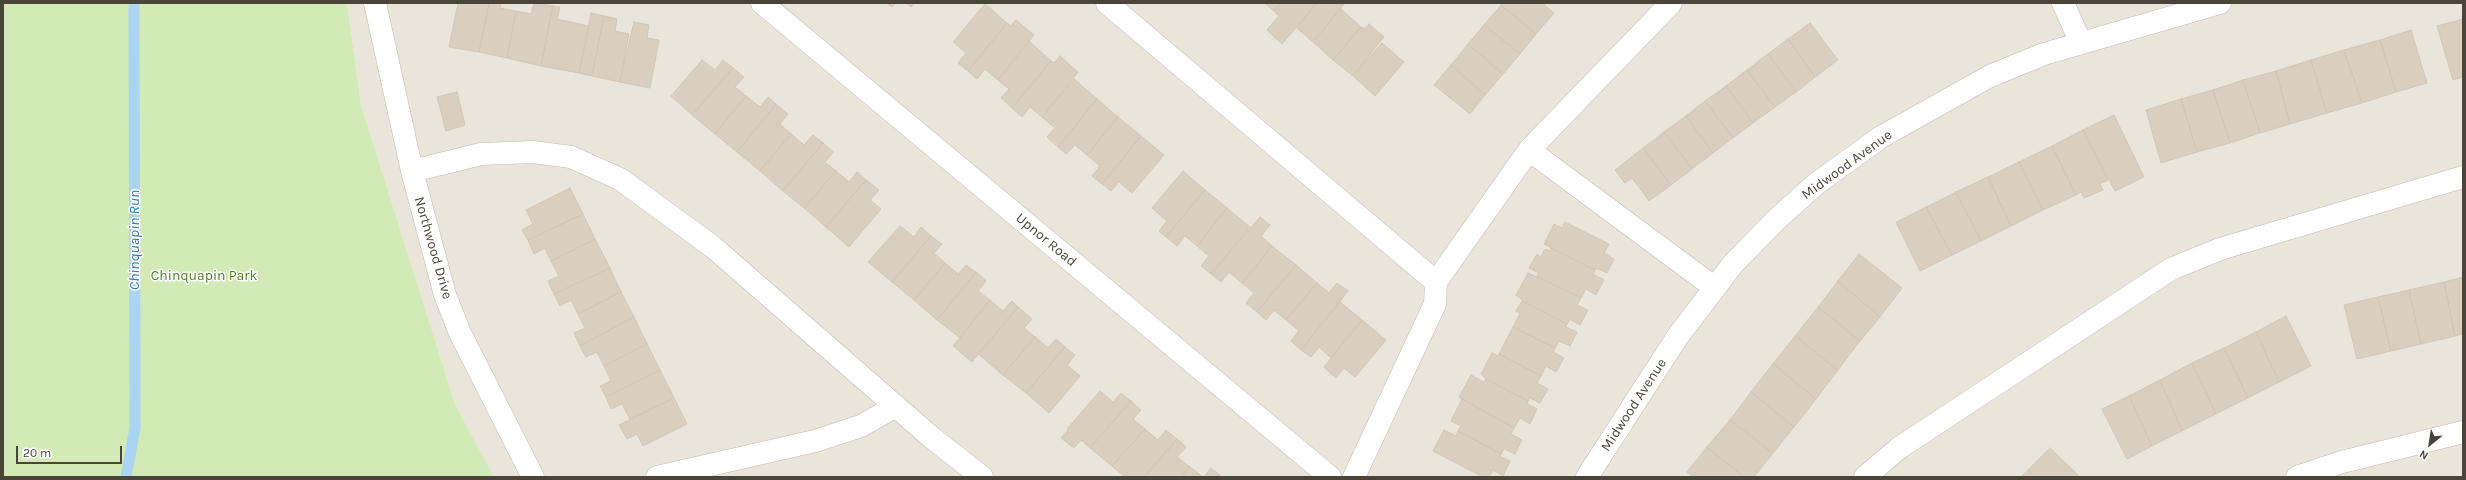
<!DOCTYPE html>
<html>
<head>
<meta charset="utf-8">
<style>
  body { margin:0 }
  #map { position:relative; width:2466px; height:480px; overflow:hidden; background:#f6f3ec; font-family:Karla,sans-serif }
  canvas { display:block }
  .frame { position:absolute; inset:0; border:4px solid #4b4439; pointer-events:none }
  .north { position:absolute; left:2410px; top:424px; width:40px; height:40px; -webkit-text-stroke:3px #fff; paint-order:stroke; rotate:210deg; font-size:11px; font-weight:700; line-height:16px; text-align:center; color:#4b4439 }
  .north::after { content:''; display:block; margin:auto; width:14px; height:18px; background:#4b4439; clip-path:polygon(50% 0,100% 100%,50% 72%,0 100%) }
  .scale { position:absolute; left:16px; top:446px; width:106px; height:18px; box-sizing:border-box; border:2px solid #4b4439; border-top:0; padding-left:5px; font-size:12px; line-height:14px; white-space:nowrap; color:#4b4439; -webkit-text-stroke:3px #fff; paint-order:stroke }
</style>
</head>
<body>
<div id="map">
<canvas width="2466" height="480"></canvas>
<div class="frame"></div>
<div class="north">N</div>
<div class="scale">20 m</div>
</div>
<script>
const g = document.querySelector('canvas').getContext('2d');
g.lineJoin = 'round';
function paint(path, color) { g.fillStyle = color; g.fill(path, 'evenodd'); }
const poly = rows => new Path2D(rows.map(r => 'M' + r).join(''));
function trace(path, color, width, dash) { g.strokeStyle = color; g.lineWidth = width; g.lineCap = dash ? 'butt' : 'round'; g.setLineDash(dash || []); g.stroke(path); }
function write(font, color, halo, rows, align = 'center') {
  g.font = font + ' Karla,sans-serif'; g.lineWidth = 3; g.setLineDash([]); g.textBaseline = 'middle'; g.strokeStyle = halo; g.fillStyle = color; for (const [text, x, y, turn = 0] of rows) {
    g.save(); g.translate(x, y); g.rotate((+turn || 0) * Math.PI / 180); g.textAlign = isNaN(turn) ? turn : align; if (halo) g.strokeText(text, 0, 0); g.fillText(text, 0, 0); g.restore();
  }
}
const residential = poly([
  [347,3,2463,3,2463,477,494,477,455,404,361,105]
]);
const green = poly([
  [3,3,347,3,361,105,455,404,494,477,3,477]
]);
const stream = poly([
  [126,477,135,428,134,3]
]);
const building = poly([
  [458,3,489,3,479,52,449,47,458,3],
  [489,3,501,3,500,8,516,11,507,58,479,52,489,3],
  [534,3,553,6,541,66,507,58,516,11,531,14,534,3],
  [887,3,896,3,892,7,887,3],
  [906,3,914,3,911,7,906,3],
  [1265,3,1280,3,1274,11,1265,3],
  [1280,3,1317,3,1282,44,1267,30,1279,16,1274,11,1280,3],
  [1317,3,1344,4,1313,42,1297,28,1317,3],
  [1503,3,1542,3,1554,13,1536,34,1501,5,1503,3],
  [985,4,1007,23,968,71,958,63,966,53,953,42,985,4],
  [1501,5,1536,34,1520,54,1484,25,1501,5],
  [553,6,560,7,557,19,589,26,579,73,541,66,553,6],
  [1341,9,1361,27,1333,60,1313,42,1341,9],
  [591,13,604,16,592,76,579,73,591,13],
  [604,16,617,19,615,31,629,34,620,82,592,76,604,16],
  [2463,19,2463,77,2453,80,2437,26,2463,19],
  [1016,20,1034,35,998,80,985,69,977,79,968,71,1007,23,1011,26,1016,20],
  [634,22,649,25,647,38,659,40,650,88,620,82,634,22],
  [1810,23,1838,60,1815,77,1788,39,1810,23],
  [1369,24,1384,37,1353,76,1333,60,1361,27,1365,29,1369,24],
  [1484,25,1520,54,1503,74,1468,44,1484,25],
  [2411,30,2427,83,2396,92,2380,40,2411,30],
  [1788,39,1815,77,1796,92,1768,54,1788,39],
  [2380,40,2396,92,2362,103,2344,50,2380,40],
  [1029,41,1051,61,1012,108,1001,98,1009,89,998,80,1029,41],
  [1382,43,1404,62,1375,96,1353,76,1382,43],
  [1468,44,1503,74,1485,95,1451,65,1468,44],
  [2344,50,2362,103,2327,113,2311,60,2344,50],
  [1768,54,1796,92,1775,107,1747,70,1768,54],
  [1060,56,1078,72,1042,117,1030,107,1022,117,1012,108,1051,61,1054,63,1060,56],
  [702,60,715,70,723,60,733,68,692,115,671,96,702,60],
  [2311,60,2327,113,2290,124,2276,71,2311,60],
  [1451,65,1485,95,1470,114,1434,85,1451,65],
  [733,68,744,77,735,87,746,96,715,134,692,115,733,68],
  [1747,70,1775,107,1753,123,1726,86,1747,70],
  [2276,71,2290,124,2260,133,2243,80,2276,71],
  [1074,79,1097,99,1058,147,1047,137,1055,128,1042,117,1074,79],
  [2243,80,2260,133,2230,143,2213,90,2243,80],
  [1726,86,1753,123,1733,138,1705,101,1726,86],
  [2213,90,2230,143,2197,152,2181,99,2213,90],
  [457,92,465,125,446,131,437,97,457,92],
  [746,96,760,107,768,97,776,104,737,152,715,134,746,96],
  [1097,99,1118,117,1087,155,1075,145,1066,154,1058,147,1097,99],
  [2181,99,2197,152,2161,163,2146,110,2181,99],
  [1705,101,1733,138,1713,153,1686,116,1705,101],
  [776,104,788,114,780,124,791,134,760,171,737,152,776,104],
  [2114,115,2144,177,2115,191,2083,130,2114,115],
  [1686,116,1713,153,1692,169,1664,132,1686,116],
  [1118,117,1141,136,1102,184,1092,176,1100,166,1087,155,1118,117],
  [2083,130,2108,180,2100,184,2103,190,2084,198,2081,192,2076,195,2052,146,2083,130],
  [1664,132,1692,169,1671,185,1643,148,1664,132],
  [791,134,804,145,813,135,823,143,783,191,760,171,791,134],
  [1141,136,1164,155,1132,193,1119,182,1111,191,1102,184,1141,136],
  [823,143,833,152,825,162,836,171,804,208,783,191,823,143],
  [2052,146,2076,195,2043,210,2019,162,2052,146],
  [1643,148,1671,185,1649,201,1632,178,1625,183,1615,170,1643,148],
  [2019,162,2043,210,2011,226,1988,177,2019,162],
  [836,171,849,182,857,172,866,180,826,227,804,208,836,171],
  [1183,171,1205,190,1166,237,1159,231,1167,221,1152,208,1183,171],
  [1988,177,2011,226,1981,241,1956,192,1988,177],
  [866,180,879,190,870,200,881,209,849,247,826,227,866,180],
  [570,188,583,214,528,240,522,230,533,224,526,210,570,188],
  [1205,190,1227,208,1197,246,1185,236,1177,246,1166,237,1205,190],
  [1956,192,1981,241,1952,255,1926,207,1956,192],
  [1926,207,1952,255,1920,271,1896,222,1926,207],
  [1227,208,1250,227,1211,274,1201,266,1209,256,1197,246,1227,208],
  [583,214,595,239,551,261,545,248,534,254,528,240,583,214],
  [1260,217,1270,225,1261,236,1272,246,1242,283,1229,272,1221,282,1211,274,1260,217],
  [1565,222,1609,244,1604,253,1614,259,1607,273,1596,268,1595,270,1544,244,1554,224,1562,228,1565,222],
  [900,226,914,237,921,227,931,236,892,282,868,262,900,226],
  [931,236,942,244,934,253,945,263,914,300,892,282,931,236],
  [595,239,610,268,554,294,548,281,559,276,551,261,595,239],
  [1272,246,1296,265,1257,312,1246,303,1254,293,1242,283,1272,246],
  [1551,248,1595,270,1593,274,1604,280,1596,295,1586,289,1581,298,1537,276,1539,273,1529,268,1537,254,1541,257,1545,249,1550,251,1551,248],
  [1859,254,1902,288,1880,317,1838,281,1859,254],
  [945,263,958,274,966,265,976,272,937,320,914,300,945,263],
  [1296,265,1317,283,1286,320,1274,310,1266,320,1257,312,1296,265],
  [610,268,621,292,578,314,571,300,560,306,554,294,610,268],
  [976,272,986,281,978,291,990,300,960,338,937,320,976,272],
  [1528,273,1581,298,1577,305,1588,310,1580,325,1570,319,1567,324,1525,302,1516,295,1528,273],
  [2463,277,2463,334,2455,336,2444,282,2463,277],
  [1838,281,1880,317,1860,341,1818,307,1838,281],
  [2444,282,2455,336,2421,344,2409,290,2444,282],
  [1317,283,1329,293,1337,283,1348,291,1301,350,1291,341,1299,331,1286,320,1317,283],
  [2409,290,2421,344,2391,351,2378,297,2409,290],
  [621,292,634,317,580,346,574,333,585,328,578,314,621,292],
  [2378,297,2391,351,2357,359,2344,305,2378,297],
  [990,300,1003,311,1012,301,1018,307,972,362,953,346,990,300],
  [1522,301,1567,324,1566,327,1577,332,1570,346,1559,341,1555,348,1513,327,1520,313,1516,311,1522,301],
  [1340,302,1362,320,1331,358,1319,347,1311,357,1301,350,1340,302],
  [1018,307,1032,319,1024,328,1035,337,1003,375,978,354,1018,307],
  [1818,307,1860,341,1838,370,1795,336,1818,307],
  [2286,316,2311,366,2279,382,2256,332,2286,316],
  [634,317,647,344,604,366,597,352,586,357,580,346,634,317],
  [1362,320,1386,340,1355,377,1344,368,1336,378,1324,367,1362,320],
  [1513,327,1555,348,1553,352,1564,358,1556,372,1546,366,1541,376,1499,354,1513,327],
  [2256,332,2279,382,2248,398,2224,348,2256,332],
  [1795,336,1838,370,1816,399,1773,364,1795,336],
  [1035,337,1048,348,1056,339,1065,347,1026,393,1003,375,1035,337],
  [647,344,660,370,606,397,600,386,611,381,604,366,647,344],
  [1065,347,1075,355,1067,365,1080,376,1049,413,1026,393,1065,347],
  [2224,348,2248,398,2216,414,2192,363,2224,348],
  [1492,353,1498,356,1499,354,1541,376,1537,383,1548,389,1540,403,1530,398,1528,401,1486,379,1481,374,1492,353],
  [2192,363,2216,414,2182,431,2160,380,2192,363],
  [1773,364,1816,399,1794,427,1751,392,1773,364],
  [660,370,674,398,630,419,622,404,611,409,606,397,660,370],
  [1471,375,1484,382,1486,379,1528,401,1527,404,1537,409,1530,424,1520,418,1514,428,1459,397,1471,375],
  [2160,380,2182,431,2152,446,2129,396,2160,380],
  [1100,391,1113,402,1121,393,1131,401,1090,448,1081,440,1074,448,1061,438,1068,430,1067,429,1100,391],
  [1751,392,1794,427,1773,453,1730,420,1751,392],
  [2129,396,2152,446,2127,459,2102,409,2129,396],
  [674,398,687,424,643,446,637,434,627,439,619,425,674,398],
  [1462,399,1514,428,1511,434,1522,440,1515,454,1504,449,1501,454,1458,431,1461,426,1451,421,1462,399],
  [1131,401,1141,410,1133,419,1145,429,1112,466,1090,448,1131,401],
  [1730,420,1773,453,1754,477,1744,477,1707,447,1730,420],
  [1145,429,1158,440,1166,430,1177,439,1144,477,1125,477,1112,466,1145,429],
  [1444,430,1456,436,1458,431,1501,454,1500,456,1510,461,1503,476,1493,470,1489,477,1483,477,1433,451,1444,430],
  [1177,439,1186,447,1177,457,1190,467,1181,477,1144,477,1177,439],
  [1707,447,1744,477,1693,477,1687,472,1707,447],
  [2050,448,2080,477,2035,477,2028,470,2050,448],
  [1190,467,1203,477,1181,477,1190,467],
  [1211,468,1221,476,1220,477,1204,477,1211,468],
  [2028,470,2035,477,2021,477,2028,470]
]);
const minor = poly([
  [375,3,412,171,445,295,460,333,533,477],
  [762,3,1330,477],
  [1107,3,1436,282,1435,304,1354,477],
  [2063,3,2081,43],
  [1529,150,1671,3],
  [412,171,481,154,533,152,571,157,620,179,713,247,931,437,982,477],
  [1436,282,1529,150,1715,288],
  [657,477,815,441,861,426,896,406],
  [1587,477,1678,336,1733,264,1777,219,1816,184,1881,137,1990,76,2044,54,2220,3],
  [1865,477,1899,448,2171,269,2220,249,2463,177],
  [2297,477,2342,462,2463,432]
]);
const streetNames = [
  ["Midwood Avenue",1847,165,-36],
  ["Upnor Road",1046,240,40],
  ["Northwood Drive",433,248,74],
  ["Midwood Avenue",1634,405,-57]
];
const parkNames = [
  ["Chinquapin Park",204,276]
];
const waterNames = [
  ["Chinquapin Run",135,240,-90]
];
paint(residential, '#eae5da');
paint(green, '#d2eab5');
trace(stream, '#a9d4f2', 11);
paint(building, '#d8cfc1');
trace(building, '#d3c7b4', 1);
trace(minor, '#c2bbae', 23);
trace(minor, '#fff', 22);
write('14px', '#4b4439', '#fff', streetNames);
write('14px', '#4a7f2a', '#fff', parkNames);
write('italic 15px', '#2e7ab2', '#fff', waterNames);
</script>
</body>
</html>
